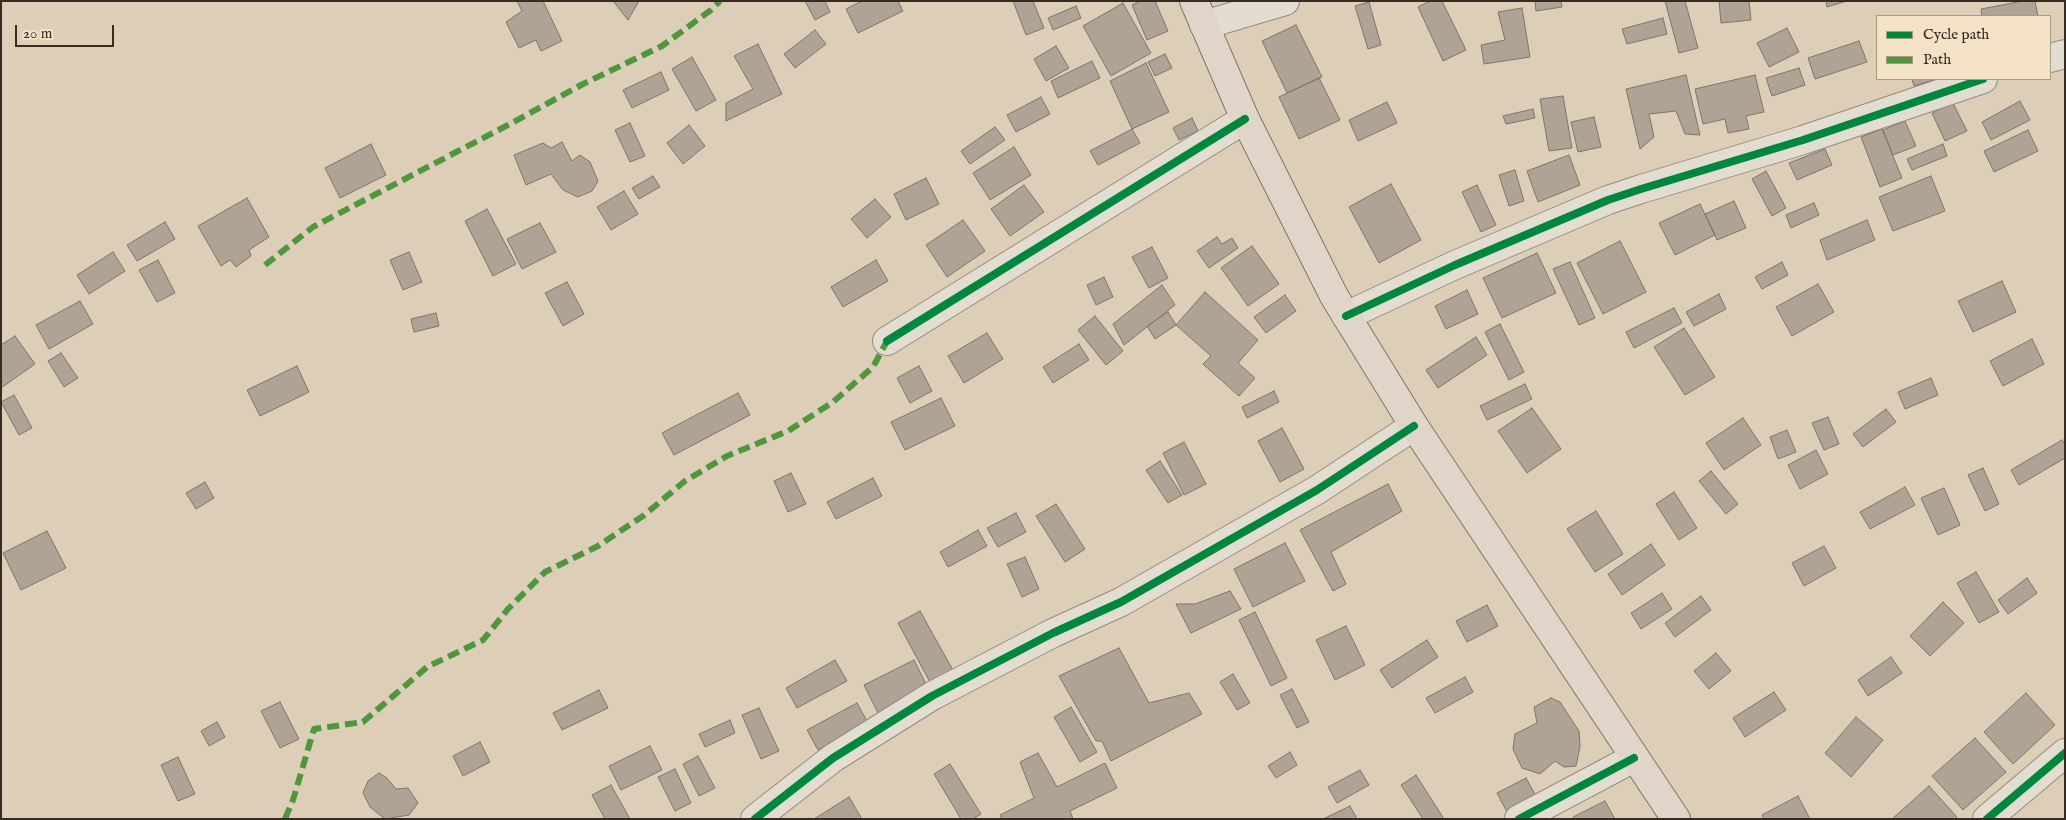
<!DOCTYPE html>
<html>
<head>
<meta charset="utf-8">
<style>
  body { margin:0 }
  #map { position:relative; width:2066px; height:820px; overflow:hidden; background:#ddceb7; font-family:"IM FELL English",serif }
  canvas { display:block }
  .frame { position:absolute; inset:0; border:2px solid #382b24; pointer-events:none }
  .legend { position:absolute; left:1876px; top:15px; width:175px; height:65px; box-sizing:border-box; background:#f3e2c6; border:1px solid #a89985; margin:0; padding:6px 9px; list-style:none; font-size:15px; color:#382b24 }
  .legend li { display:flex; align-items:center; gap:10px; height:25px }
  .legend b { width:25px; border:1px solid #a89985 }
  .scale { position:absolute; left:15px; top:25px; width:99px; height:22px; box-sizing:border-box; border:2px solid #382b24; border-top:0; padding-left:6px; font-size:15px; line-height:18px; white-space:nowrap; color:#382b24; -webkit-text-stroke:4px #f3e2c6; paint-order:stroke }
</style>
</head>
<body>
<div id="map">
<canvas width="2066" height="820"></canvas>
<div class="frame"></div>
<ul class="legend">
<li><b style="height:6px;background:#00873e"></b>Cycle path</li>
<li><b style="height:6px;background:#50963e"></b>Path</li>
</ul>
<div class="scale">20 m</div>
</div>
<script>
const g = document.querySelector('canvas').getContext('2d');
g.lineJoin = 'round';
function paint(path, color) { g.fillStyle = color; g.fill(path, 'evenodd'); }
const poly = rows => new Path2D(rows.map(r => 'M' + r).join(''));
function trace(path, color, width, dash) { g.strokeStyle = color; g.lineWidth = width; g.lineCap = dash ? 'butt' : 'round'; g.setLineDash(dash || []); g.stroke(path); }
const building = poly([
  [517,1,543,1,562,41,541,51,536,40,519,48,506,22,522,11,517,1],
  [613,1,639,1,628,20,613,1],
  [805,1,825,1,830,12,815,20,805,1],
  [862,1,898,1,903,11,858,33,846,9,862,1],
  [1013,1,1033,1,1044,28,1026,35,1013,1],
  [1140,1,1155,1,1168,31,1147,40,1132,5,1140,1],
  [1430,1,1442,1,1466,50,1443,61,1418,7,1430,1],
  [1535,1,1561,1,1562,7,1536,11,1535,1],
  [1665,1,1685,1,1698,48,1679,53,1665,1],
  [1719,1,1749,1,1751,20,1721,23,1719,1],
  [1826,1,1847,1,1827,7,1826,1],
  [2023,1,2035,1,2038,16,1982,16,1981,9,2023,1],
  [1369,2,1381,45,1368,49,1355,6,1369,2],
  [1123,3,1151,53,1111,76,1083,26,1123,3],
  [1076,6,1081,18,1053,30,1048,18,1076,6],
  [1522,8,1530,57,1484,64,1481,45,1505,40,1498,12,1522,8],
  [1663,18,1667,34,1627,44,1622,29,1663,18],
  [1296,25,1322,77,1287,93,1262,41,1296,25],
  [1787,28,1799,52,1769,67,1757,43,1787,28],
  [815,30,826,44,795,68,784,54,815,30],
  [1859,41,1867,62,1815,79,1808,58,1859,41],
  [758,44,782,94,726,121,726,103,753,89,734,56,758,44],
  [1056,46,1069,68,1046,81,1034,59,1056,46],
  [1165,54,1172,68,1155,76,1148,62,1165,54],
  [692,57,716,100,696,111,672,69,692,57],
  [1092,61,1100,78,1058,98,1051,81,1092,61],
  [1146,63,1169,112,1132,129,1110,81,1146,63],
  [1799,68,1805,85,1772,96,1766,78,1799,68],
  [661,72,669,90,632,108,623,90,661,72],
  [1686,75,1700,135,1685,134,1676,111,1649,114,1654,137,1640,149,1626,89,1686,75],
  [1755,75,1764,112,1746,116,1749,129,1728,133,1725,119,1703,124,1695,89,1755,75],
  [1319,78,1340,120,1299,139,1279,97,1319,78],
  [1912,79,1937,79,1914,86,1912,79],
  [1563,96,1572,148,1549,151,1540,99,1563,96],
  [1041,97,1050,114,1016,132,1007,115,1041,97],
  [2020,101,2030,120,1991,140,1982,122,2020,101],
  [1387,102,1397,123,1358,141,1349,120,1387,102],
  [1953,103,1967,131,1945,141,1932,113,1953,103],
  [1533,109,1535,118,1506,124,1503,116,1533,109],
  [1594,117,1601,147,1578,152,1571,122,1594,117],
  [1192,118,1198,131,1179,140,1173,128,1192,118],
  [1905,121,1916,146,1893,155,1883,130,1905,121],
  [630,123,645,156,630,162,615,130,630,123],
  [689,125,705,146,683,164,667,143,689,125],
  [995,127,1005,140,970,164,961,151,995,127],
  [1132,129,1140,143,1098,165,1090,151,1132,129],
  [1882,129,1902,178,1880,187,1861,137,1882,129],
  [2028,130,2038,151,1994,172,1984,151,2028,130],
  [562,142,572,161,580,155,590,162,598,181,592,191,578,197,563,190,551,174,526,185,514,155,543,143,551,148,562,142],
  [371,144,386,175,340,198,325,168,371,144],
  [1943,144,1947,156,1912,170,1907,159,1943,144],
  [1014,147,1031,175,990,200,973,173,1014,147],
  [1825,149,1832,165,1797,180,1789,163,1825,149],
  [1569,155,1580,185,1538,202,1527,171,1569,155],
  [1515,170,1524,201,1509,206,1499,175,1515,170],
  [1766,171,1786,208,1772,216,1752,179,1766,171],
  [653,176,660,187,639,199,632,188,653,176],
  [1931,176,1945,211,1893,231,1879,197,1931,176],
  [926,178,939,204,906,220,894,194,926,178],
  [1391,184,1421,240,1379,263,1349,207,1391,184],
  [1024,185,1044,212,1010,236,991,209,1024,185],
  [1477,185,1496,225,1481,232,1462,192,1477,185],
  [624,191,638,214,611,230,597,207,624,191],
  [247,198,269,237,249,250,251,256,236,267,230,260,221,266,198,226,247,198],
  [875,199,891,217,867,238,851,219,875,199],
  [1734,201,1746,228,1717,240,1705,214,1734,201],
  [1814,203,1819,215,1791,228,1786,215,1814,203],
  [1700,204,1715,235,1675,255,1659,223,1700,204],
  [487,209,516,264,493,276,465,221,487,209],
  [963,220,985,251,947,277,926,245,963,220],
  [1867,220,1875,240,1827,260,1820,240,1867,220],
  [165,222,175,239,137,261,127,245,165,222],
  [540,223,556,252,522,269,507,239,540,223],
  [1217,237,1222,244,1232,238,1238,248,1209,268,1197,251,1217,237],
  [1620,241,1646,292,1603,314,1577,263,1620,241],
  [1252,246,1279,284,1248,306,1221,268,1252,246],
  [1152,247,1168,278,1149,288,1132,257,1152,247],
  [113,252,125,271,89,294,77,275,113,252],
  [409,252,422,282,403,290,390,260,409,252],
  [1537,253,1556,293,1502,318,1483,278,1537,253],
  [158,260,175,293,157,302,139,270,158,260],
  [876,260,888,281,843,307,831,287,876,260],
  [1570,262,1595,318,1579,325,1553,269,1570,262],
  [1782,262,1788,275,1762,289,1755,277,1782,262],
  [1104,277,1113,297,1096,305,1087,285,1104,277],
  [2002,281,2016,312,1973,332,1958,301,2002,281],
  [567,282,584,314,563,326,545,293,567,282],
  [1818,284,1834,312,1792,336,1776,307,1818,284],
  [1162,285,1175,305,1124,345,1113,324,1162,285],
  [1467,290,1478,314,1446,329,1435,306,1467,290],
  [1205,292,1258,340,1238,363,1255,378,1239,396,1203,364,1211,356,1176,325,1205,292],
  [1719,294,1726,309,1694,326,1686,312,1719,294],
  [1285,295,1296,311,1266,333,1254,317,1285,295],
  [80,301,93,324,49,349,36,325,80,301],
  [1674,308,1682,323,1634,348,1626,332,1674,308],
  [1168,312,1176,325,1155,339,1147,326,1168,312],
  [436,313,439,326,414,332,411,319,436,313],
  [1095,316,1123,351,1106,365,1078,330,1095,316],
  [1500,324,1524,372,1509,380,1485,332,1500,324],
  [1684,328,1715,377,1685,395,1654,347,1684,328],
  [987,333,1003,359,964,383,948,356,987,333],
  [15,336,35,364,1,388,1,345,15,336],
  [1476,337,1487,355,1438,388,1426,370,1476,337],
  [2032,339,2044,364,2003,386,1990,361,2032,339],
  [1079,344,1089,360,1053,383,1043,367,1079,344],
  [61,353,78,378,64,387,48,361,61,353],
  [297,366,309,392,260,416,247,390,297,366],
  [919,366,932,391,910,403,897,378,919,366],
  [1931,378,1938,395,1905,409,1898,392,1931,378],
  [1525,384,1532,399,1487,420,1480,406,1525,384],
  [1274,391,1279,402,1247,418,1242,407,1274,391],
  [738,393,750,415,674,455,662,433,738,393],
  [14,395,32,428,19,435,1,402,14,395],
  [941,398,955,426,905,450,891,422,941,398],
  [1532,408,1561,449,1527,473,1498,431,1532,408],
  [1886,409,1896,422,1863,447,1853,434,1886,409],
  [1828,417,1839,444,1824,450,1812,423,1828,417],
  [1743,418,1761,445,1724,470,1706,443,1743,418],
  [1282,428,1304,469,1280,482,1258,441,1282,428],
  [1787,430,1796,452,1778,459,1770,437,1787,430],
  [2062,440,2065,444,2065,458,2019,485,2011,470,2062,440],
  [1184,442,1206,484,1184,495,1163,453,1184,442],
  [1816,450,1828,474,1800,489,1788,465,1816,450],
  [1160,461,1182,495,1168,503,1146,470,1160,461],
  [1983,468,1999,504,1985,511,1968,475,1983,468],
  [1711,471,1738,504,1726,514,1699,481,1711,471],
  [791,473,806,504,788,512,774,481,791,473],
  [873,478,882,496,836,519,827,502,873,478],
  [205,482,214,498,196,509,186,493,205,482],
  [1388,484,1402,511,1331,552,1346,584,1333,591,1300,530,1388,484],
  [1905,487,1915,505,1870,529,1860,512,1905,487],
  [1944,488,1960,525,1938,535,1921,498,1944,488],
  [1674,492,1697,528,1679,540,1656,504,1674,492],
  [1056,504,1085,549,1065,562,1036,516,1056,504],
  [1596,511,1623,554,1595,572,1567,529,1596,511],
  [1016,513,1026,532,998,547,987,528,1016,513],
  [978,530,987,546,948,567,940,552,978,530],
  [47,531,66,568,21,590,3,553,47,531],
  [1285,543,1305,581,1253,607,1234,569,1285,543],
  [1651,544,1665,565,1622,595,1608,574,1651,544],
  [1824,546,1836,568,1804,586,1792,563,1824,546],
  [1025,557,1039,589,1022,597,1007,564,1025,557],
  [1976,572,1999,612,1979,623,1957,583,1976,572],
  [2027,578,2037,593,2008,614,1998,600,2027,578],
  [1230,591,1241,609,1191,633,1176,604,1195,604,1230,591],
  [1662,593,1672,609,1641,629,1631,613,1662,593],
  [1701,596,1711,610,1675,637,1665,623,1701,596],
  [1943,602,1964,623,1930,656,1910,636,1943,602],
  [1487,605,1498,626,1467,642,1456,621,1487,605],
  [920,611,954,672,931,684,898,623,920,611],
  [1255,612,1287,678,1271,686,1239,620,1255,612],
  [1346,626,1365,665,1335,680,1316,640,1346,626],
  [1427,640,1438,657,1392,688,1380,670,1427,640],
  [1119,648,1149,703,1189,693,1202,714,1111,761,1102,741,1096,741,1059,676,1119,648],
  [1716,653,1731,671,1709,689,1694,671,1716,653],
  [1891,657,1902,673,1868,696,1858,680,1891,657],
  [835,660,847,681,797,708,786,688,835,660],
  [914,660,928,688,878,713,864,685,914,660],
  [1233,674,1250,703,1237,710,1220,682,1233,674],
  [1465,677,1473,692,1435,713,1426,698,1465,677],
  [1292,689,1309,722,1297,728,1280,695,1292,689],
  [599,690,608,708,562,730,553,713,599,690],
  [1774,692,1786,710,1745,737,1733,718,1774,692],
  [2026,693,2055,725,2013,764,1984,732,2026,693],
  [1551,698,1560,702,1579,731,1580,747,1576,766,1564,767,1555,761,1540,774,1522,768,1513,749,1515,734,1537,723,1534,707,1551,698],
  [280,702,299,739,280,748,261,711,280,702],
  [857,703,868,723,818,750,807,730,857,703],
  [1071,707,1097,752,1080,762,1054,717,1071,707],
  [759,708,779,751,761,759,742,715,759,708],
  [1856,717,1883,740,1851,777,1825,753,1856,717],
  [730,720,735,733,705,747,699,734,730,720],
  [217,722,225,737,209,746,201,731,217,722],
  [1975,738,2006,772,1963,810,1932,776,1975,738],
  [480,742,490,762,463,776,453,756,480,742],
  [650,746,662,770,621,790,609,766,650,746],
  [1290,752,1297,765,1276,778,1268,766,1290,752],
  [1038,753,1057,787,1105,763,1117,788,1070,811,1073,819,1002,819,1000,815,1034,798,1020,762,1038,753],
  [698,756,715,788,699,796,683,764,698,756],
  [178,757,195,794,178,801,161,765,178,757],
  [950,764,981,814,973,819,961,819,934,774,950,764],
  [675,769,691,803,675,811,658,777,675,769],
  [1360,770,1369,785,1337,803,1328,787,1360,770],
  [379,773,387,778,396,789,408,788,418,803,409,815,385,819,370,807,363,793,368,781,379,773],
  [1416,775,1444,819,1423,819,1401,785,1416,775],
  [1526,778,1537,798,1508,814,1497,793,1526,778],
  [611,785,630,819,605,819,592,795,611,785],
  [1929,786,1957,817,1955,819,1892,819,1929,786],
  [1798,796,1810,819,1764,819,1762,815,1798,796],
  [849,797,862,819,814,819,849,797],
  [1605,801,1615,819,1574,819,1573,817,1605,801],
  [1350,806,1357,819,1323,819,1350,806]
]);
const minor = poly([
  [1204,25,1285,1],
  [2050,58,2065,54],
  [1346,316,1455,265,1608,200,1641,189,1803,140,1983,79],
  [887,341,1245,119],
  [755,819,833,758,932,696,1053,633,1121,602,1317,490,1414,426],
  [1519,819,1634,758],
  [1987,819,2065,753]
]);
const primary = poly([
  [1194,1,1245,119,1334,296,1414,426,1676,819]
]);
const quiet = poly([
  [265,265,313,227,508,125,583,84,662,46,711,10,720,1],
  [285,819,293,800,314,729,363,722,427,667,483,640,508,609,545,572,598,546,643,516,685,481,727,456,788,431,833,402,873,367,887,341]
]);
const cycleway = poly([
  [1346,316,1455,265,1608,200,1641,189,1803,140,1983,79],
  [887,341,1245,119],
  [755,819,833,758,932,696,1053,633,1121,602,1317,490,1414,426],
  [1519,819,1634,758],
  [1987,819,2065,753]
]);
paint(building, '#aea394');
trace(building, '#7e756a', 1);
trace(minor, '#968b7e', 30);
trace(primary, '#7e756a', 30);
trace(minor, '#e3dcd0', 28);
trace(primary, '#dfd6c9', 28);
trace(quiet, '#50963e', 6, [12, 6]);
trace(cycleway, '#00873e', 8);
</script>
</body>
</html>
